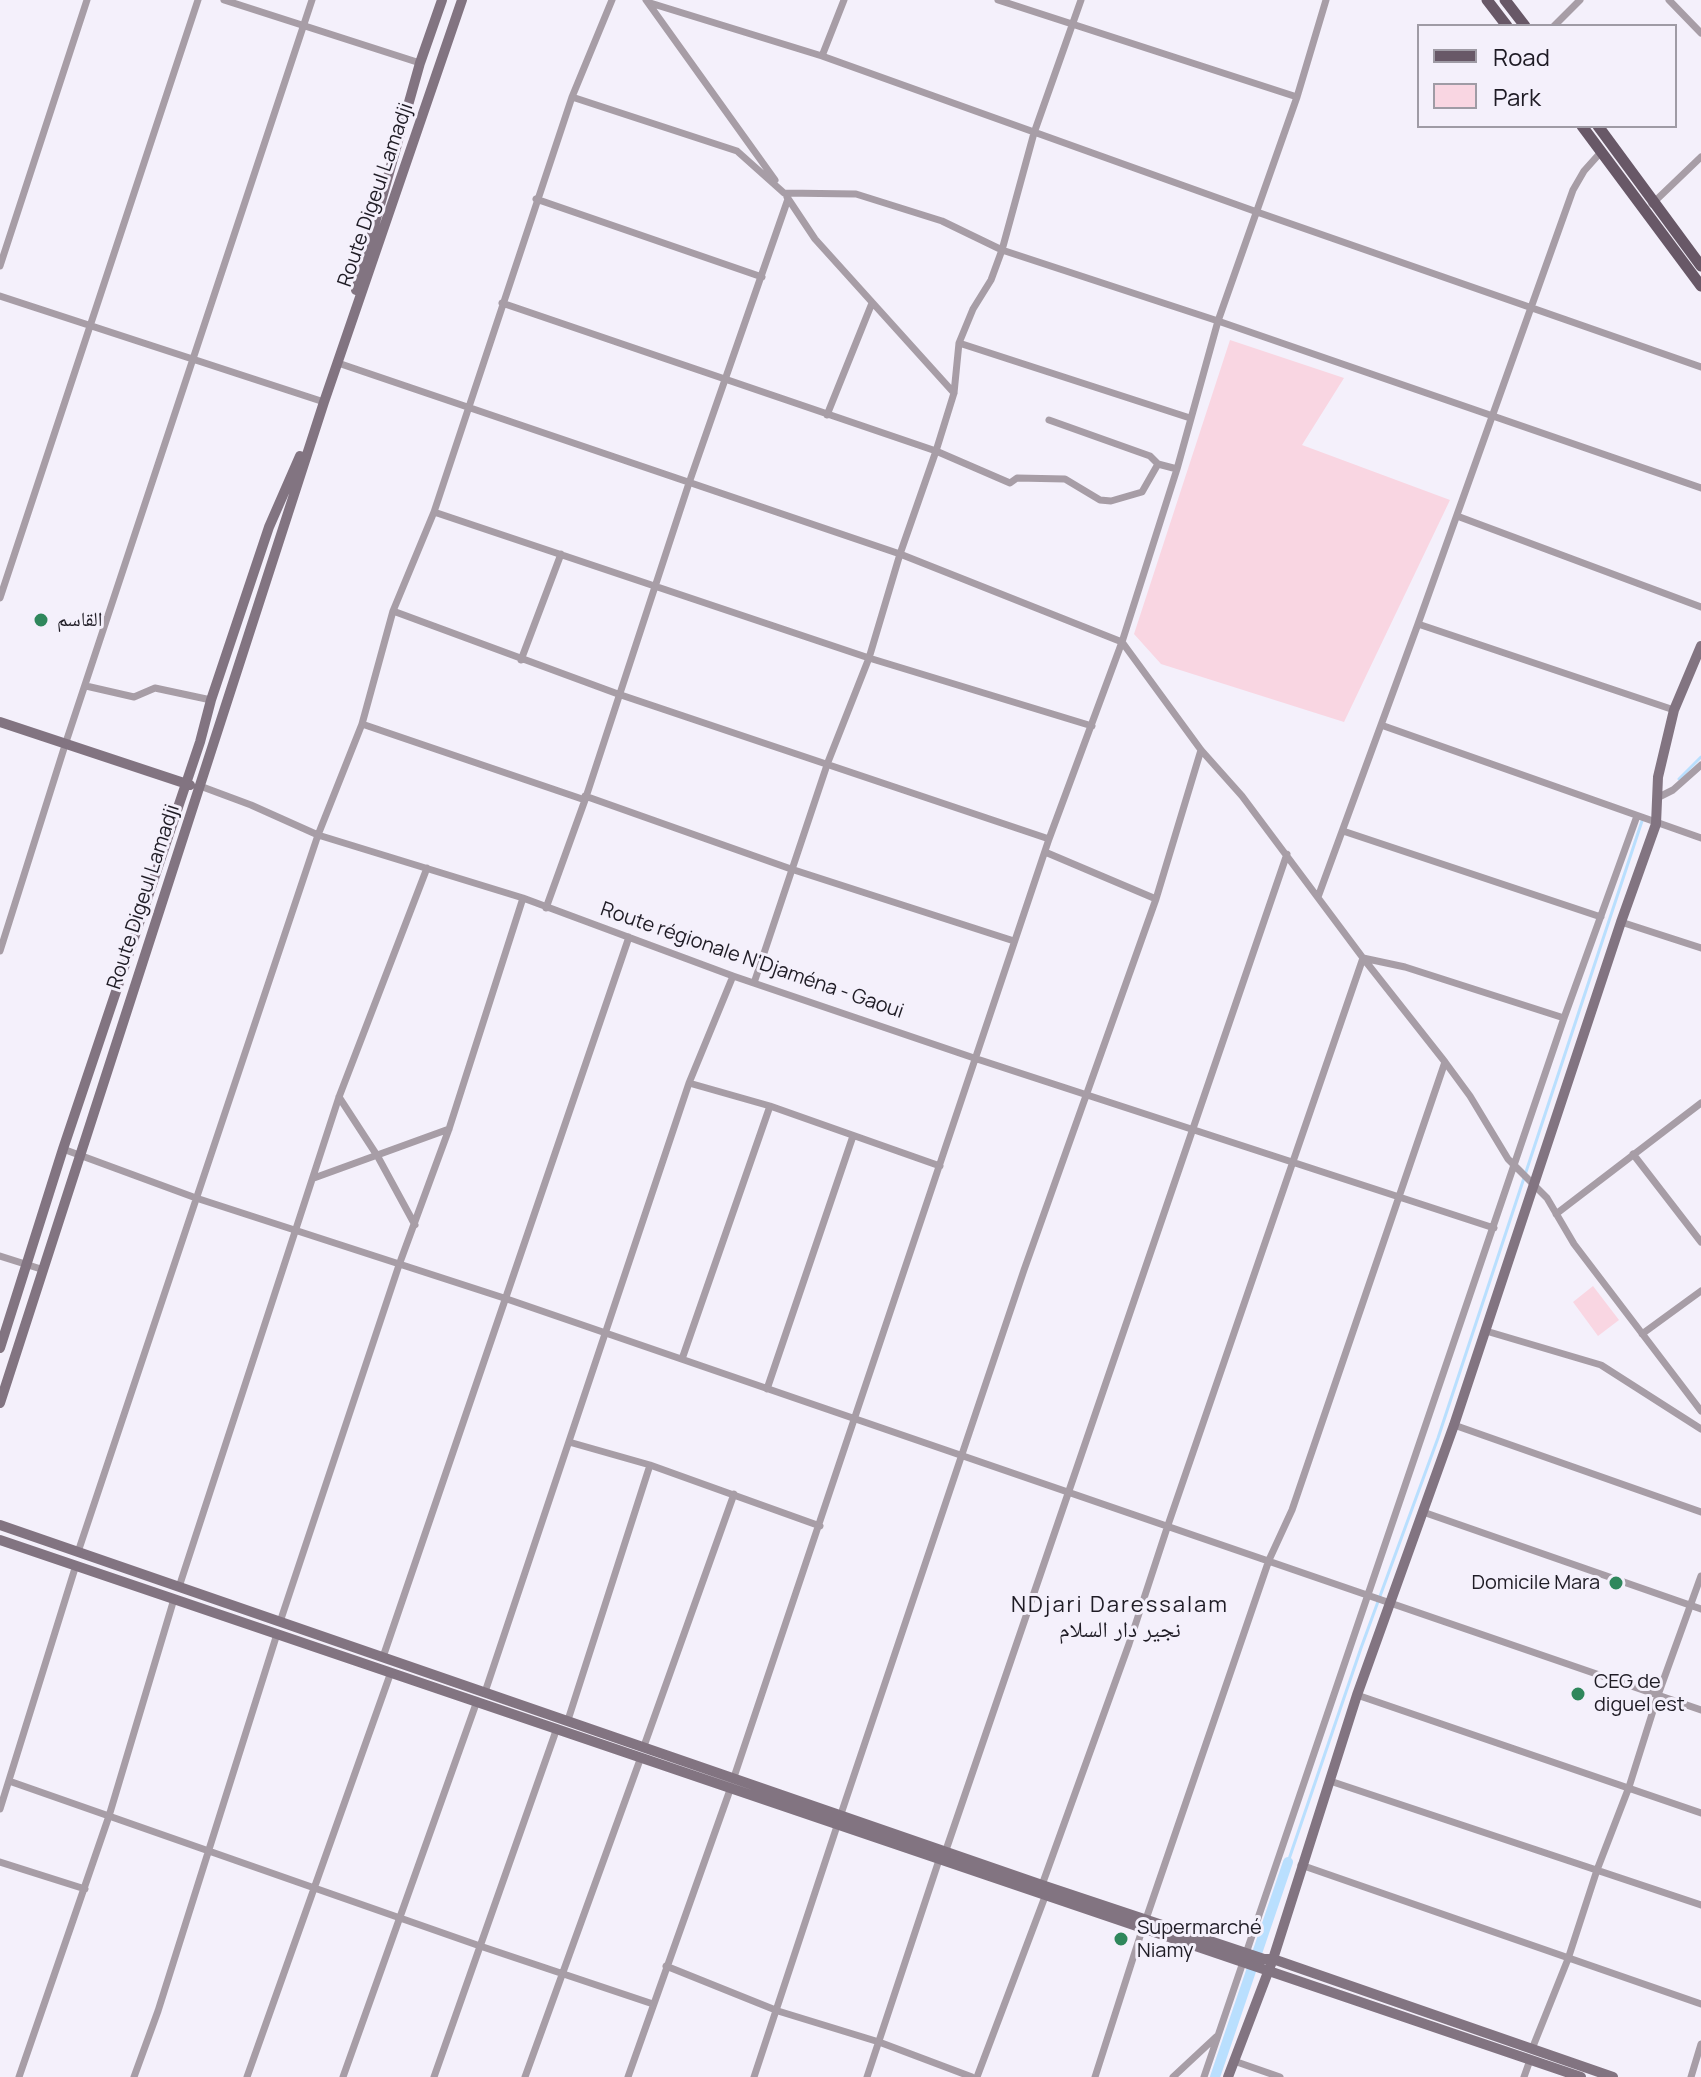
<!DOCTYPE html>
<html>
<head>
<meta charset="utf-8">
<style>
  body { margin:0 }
  #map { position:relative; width:1701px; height:2077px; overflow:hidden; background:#f4f0fb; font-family:Manrope,sans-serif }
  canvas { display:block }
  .legend { position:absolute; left:1417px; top:24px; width:260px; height:104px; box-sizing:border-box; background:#f4f0fb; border:2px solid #9f9ba5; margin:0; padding:10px 14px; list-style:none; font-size:24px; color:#1f1c25 }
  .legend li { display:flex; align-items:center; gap:16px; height:40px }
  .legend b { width:40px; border:2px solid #9f9ba5 }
</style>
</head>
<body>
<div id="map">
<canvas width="1701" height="2077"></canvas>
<ul class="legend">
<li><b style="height:10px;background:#685867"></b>Road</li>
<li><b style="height:22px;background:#f9d6e2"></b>Park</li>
</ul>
</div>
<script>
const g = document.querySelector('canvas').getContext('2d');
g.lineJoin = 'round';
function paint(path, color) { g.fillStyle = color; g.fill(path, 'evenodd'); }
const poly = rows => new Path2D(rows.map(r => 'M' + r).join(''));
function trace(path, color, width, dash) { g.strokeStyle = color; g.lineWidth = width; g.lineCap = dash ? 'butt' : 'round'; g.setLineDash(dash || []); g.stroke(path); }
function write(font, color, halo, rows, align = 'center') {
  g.font = font + ' Manrope,"Noto Naskh Arabic",sans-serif'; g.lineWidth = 6; g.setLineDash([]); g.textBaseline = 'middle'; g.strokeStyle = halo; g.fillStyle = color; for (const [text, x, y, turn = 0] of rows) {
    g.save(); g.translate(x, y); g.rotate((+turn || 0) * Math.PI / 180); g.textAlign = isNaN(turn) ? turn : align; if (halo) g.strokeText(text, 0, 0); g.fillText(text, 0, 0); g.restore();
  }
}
const green = poly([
  [1230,340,1344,378,1302,445,1450,500,1344,722,1161,664,1134,634],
  [1593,1286,1619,1320,1598,1336,1573,1302]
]);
const stream = poly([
  [1679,779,1701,757],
  [1288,1862,1361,1648,1438,1438,1642,821]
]);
const canal = poly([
  [1215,2077,1288,1862]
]);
const street = poly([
  [224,0,420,63],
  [646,0,775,180],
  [998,0,1297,97],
  [1669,0,1701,33],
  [650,3,822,56,1257,212,1701,367],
  [1554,26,1580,0],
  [822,56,844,0],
  [572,97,737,151,784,193,856,194,942,221,1002,250,1218,321,1701,488],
  [787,197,815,239,954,393],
  [536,199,762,277],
  [1652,204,1701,157],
  [0,266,87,0],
  [0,296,324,402],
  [502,303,936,451,1010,483,1017,478,1065,479,1100,500,1111,501,1142,492,1158,464],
  [959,343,1190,418],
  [338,363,900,554,1122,642,1201,750,1242,796,1363,958,1445,1062,1470,1096,1508,1159,1547,1198,1574,1244,1701,1411],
  [827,415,872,303],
  [1049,420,1150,456,1158,464,1177,469],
  [434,512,869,658,1092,726],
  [1457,516,1701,607],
  [0,598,198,0],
  [393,611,618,694,1049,839],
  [1418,624,1674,710],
  [521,660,561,554],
  [86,686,134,697,155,688,211,700],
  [362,724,585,800],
  [1381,725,1701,838],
  [200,786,251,805,318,835,523,898,733,976,977,1059,1494,1228],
  [585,796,791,869,1014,941],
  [1657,798,1673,790,1701,765],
  [1343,831,1601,917],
  [1045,852,1156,899],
  [1318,897,1418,624,1573,190,1584,171,1601,152],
  [546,908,585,800,689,483,788,199],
  [1621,922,1701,948],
  [0,951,66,742,312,0],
  [733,976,689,1083,770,1106,940,1166],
  [754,983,828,762,869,658,900,554,936,451,954,393,959,343,973,309,991,280,1002,250,1034,133,1081,0],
  [339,1097,378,1157,415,1225],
  [63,1149,196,1198,504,1298,1701,1710],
  [1633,1154,1701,1242],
  [314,1178,449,1129],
  [1556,1214,1701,1103],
  [0,1256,44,1270],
  [1486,1331,1601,1365,1701,1429],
  [1642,1334,1701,1291],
  [682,1359,770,1106],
  [767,1389,853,1136],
  [1454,1425,1701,1512],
  [569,1442,650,1465,820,1526],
  [1423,1512,1701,1609],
  [78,1552,318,835,362,724,393,611,434,512,572,97,612,0],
  [179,1587,339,1097,427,868],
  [280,1622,399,1265,449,1129,523,898],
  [383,1657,629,937],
  [485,1692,689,1083],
  [1357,1695,1701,1813],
  [568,1720,650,1465],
  [644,1746,734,1494],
  [734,1777,1049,839,1122,642,1177,469,1218,321,1297,97,1326,0],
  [9,1781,480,1946,653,2004],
  [1330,1781,1701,1905],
  [0,1809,76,1565],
  [841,1814,1024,1270,1156,899,1201,750],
  [946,1850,1287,854],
  [0,1862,85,1889],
  [1301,1865,1701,2004],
  [1042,1885,1129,1644,1168,1525,1363,958,1405,967,1564,1018],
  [1146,1919,1269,1560,1292,1510,1445,1062],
  [666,1966,778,2011,879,2042,972,2077],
  [1532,2049,1568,1959,1597,1870,1629,1787,1658,1695,1701,1576],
  [1234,2061,1280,2077],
  [19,2077,109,1816,174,1599],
  [134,2077,158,2011,277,1634],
  [247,2077,391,1672],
  [343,2077,477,1701],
  [434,2077,557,1728],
  [525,2077,641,1757],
  [628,2077,731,1787],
  [754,2077,838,1823],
  [867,2077,940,1857],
  [977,2077,1046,1894],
  [1095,2077,1143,1927],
  [1173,2077,1216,2037],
  [1204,2077,1564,1018,1637,816],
  [1524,2077,1530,2060],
  [1691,2077,1701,2044]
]);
const secondary = poly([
  [356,290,420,63,442,0],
  [0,722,190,785],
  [0,1348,63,1149,200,742,211,700,269,527,300,456],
  [0,1403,324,402,462,0],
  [0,1525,1042,1885,1264,1959,1273,1959,1613,2077],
  [0,1540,1581,2077],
  [1228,2077,1273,1959,1357,1695,1454,1425,1621,922,1656,824,1658,777,1674,710,1701,646]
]);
const primary = poly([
  [1487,0,1507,26],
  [1505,0,1525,26],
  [1582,126,1701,286],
  [1598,126,1701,266]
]);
const markers = [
  [41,620,8,"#2f875c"],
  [1616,1583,8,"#2f875c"],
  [1578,1694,8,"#2f875c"],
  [1121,1939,8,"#2f875c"]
];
const streetNames = [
  ["Route Digeul Lamadji",376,195,-71],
  ["Route Digeul Lamadji",144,897,-72],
  ["Route régionale N'Djaména - Gaoui",752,961,19]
];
const poiNames = [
  ["القاسم",57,620],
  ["Domicile Mara",1600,1583,"right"],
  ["CEG de",1594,1682],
  ["diguel est",1594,1705],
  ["Supermarché",1137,1928],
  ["Niamy",1137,1951]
];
const neighbourhoodNames = [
  ["NDjari Daressalam",1120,1606],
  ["نجير دار السلام",1120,1631]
];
paint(green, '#f9d6e2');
trace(stream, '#b9dffe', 3);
trace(canal, '#b9dffe', 10);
trace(street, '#a79da6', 7);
trace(secondary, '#827481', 10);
trace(primary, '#685867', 11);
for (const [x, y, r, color] of markers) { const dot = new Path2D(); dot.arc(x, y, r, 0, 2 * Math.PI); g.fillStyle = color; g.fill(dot); trace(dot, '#f4f0fb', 3); }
write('20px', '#1f1c25', '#f4f0fb', streetNames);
write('20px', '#1f1c25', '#f4f0fb', poiNames, 'left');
g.letterSpacing = '2px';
write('22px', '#1f1c25', '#f4f0fb', neighbourhoodNames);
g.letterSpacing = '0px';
</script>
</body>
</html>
